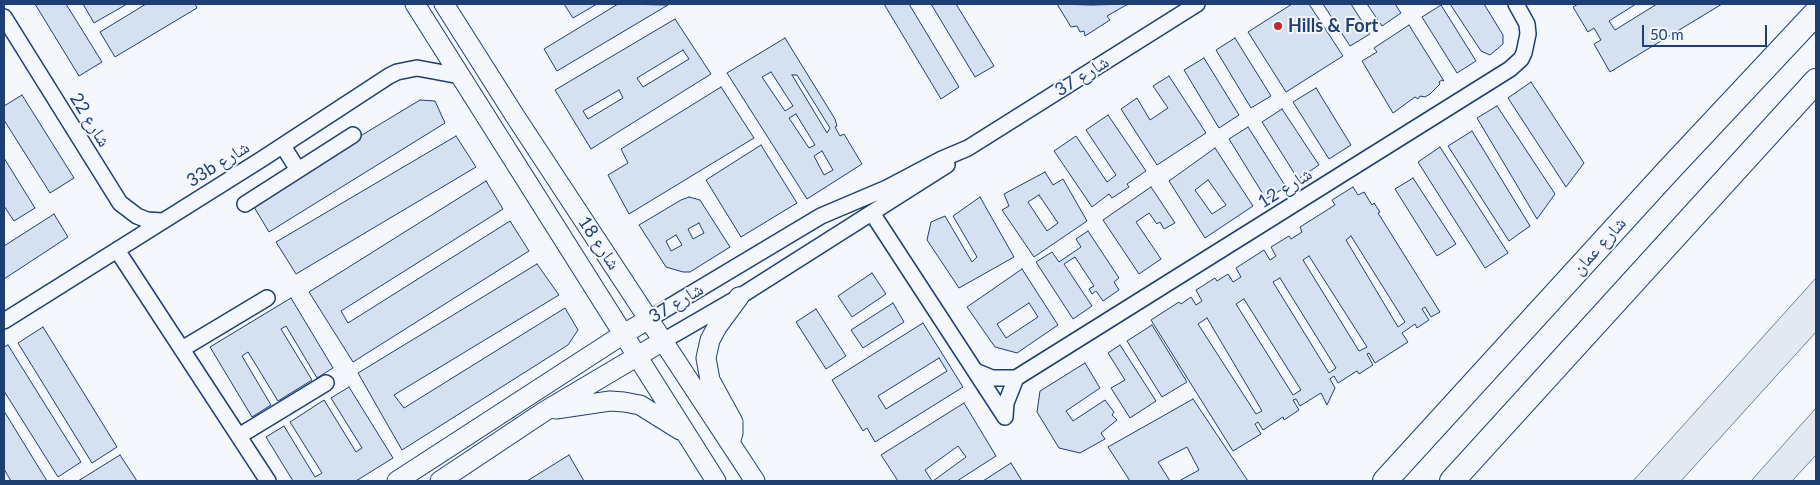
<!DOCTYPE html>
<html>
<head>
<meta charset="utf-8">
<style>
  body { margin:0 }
  #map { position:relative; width:1820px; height:485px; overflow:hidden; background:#f4f7fb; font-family:Lato,sans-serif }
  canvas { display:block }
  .frame { position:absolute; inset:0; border:5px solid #1d3f73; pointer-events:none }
  .scale { position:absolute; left:1642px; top:25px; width:125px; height:22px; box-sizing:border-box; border:2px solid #1d3f73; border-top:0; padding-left:6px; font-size:15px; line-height:18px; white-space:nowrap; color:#1d3f73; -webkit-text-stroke:4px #f4f7fb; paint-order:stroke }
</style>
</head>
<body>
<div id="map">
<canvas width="1820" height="485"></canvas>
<div class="frame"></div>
<div class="scale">50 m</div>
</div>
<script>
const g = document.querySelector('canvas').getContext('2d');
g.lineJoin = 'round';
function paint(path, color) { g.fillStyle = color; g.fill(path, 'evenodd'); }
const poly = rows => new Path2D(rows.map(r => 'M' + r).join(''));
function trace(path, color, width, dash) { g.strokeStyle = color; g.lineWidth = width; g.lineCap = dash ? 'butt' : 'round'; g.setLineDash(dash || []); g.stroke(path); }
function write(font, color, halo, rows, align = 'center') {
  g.font = font + ' Lato,"Noto Naskh Arabic",sans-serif'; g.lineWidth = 4; g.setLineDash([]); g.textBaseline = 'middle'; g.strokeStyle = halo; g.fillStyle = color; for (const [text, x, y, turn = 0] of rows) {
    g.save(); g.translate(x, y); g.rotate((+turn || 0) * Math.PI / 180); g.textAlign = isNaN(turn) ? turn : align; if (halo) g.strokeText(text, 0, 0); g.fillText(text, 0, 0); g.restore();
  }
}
const green = poly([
  [1816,278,1816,332,1681,481,1633,481,1816,278],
  [1816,408,1816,455,1792,481,1751,481,1816,408]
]);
const building = poly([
  [35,4,66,4,102,62,79,76,35,4],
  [83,4,127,4,94,23,83,4],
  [146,4,195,4,197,8,115,57,100,32,146,4],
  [564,4,597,4,573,18,564,4],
  [618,4,668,5,557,71,544,49,618,4],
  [884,4,909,4,959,87,941,99,884,4],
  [931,4,956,4,994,66,975,77,931,4],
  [1057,4,1091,5,1128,4,1107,16,1110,20,1085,36,1084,31,1080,32,1077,26,1071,27,1057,4],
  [1292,4,1309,4,1343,56,1286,92,1248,32,1292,4],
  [1323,4,1351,4,1370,34,1350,46,1323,4],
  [1367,4,1395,4,1401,13,1382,26,1367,4],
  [1450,4,1484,4,1503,35,1503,44,1490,55,1481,51,1450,4],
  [1578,4,1636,4,1609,21,1615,30,1657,4,1722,4,1610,72,1594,44,1601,40,1594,28,1588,32,1573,7,1578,4],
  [1441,5,1476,61,1457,73,1422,17,1441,5],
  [675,19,711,74,591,149,555,90,675,19],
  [683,50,689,59,643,87,637,78,683,50],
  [619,90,623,98,588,119,583,111,619,90],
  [1409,25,1444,81,1442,80,1439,82,1440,84,1430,94,1425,97,1420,96,1418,99,1415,97,1393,113,1362,61,1377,52,1374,48,1409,25],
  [785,38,835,119,837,126,835,127,840,136,844,134,862,164,807,199,727,73,785,38],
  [771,72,793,106,785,111,762,77,771,72],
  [792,75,797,75,830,128,827,133,792,75],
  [796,114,815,145,809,148,789,118,796,114],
  [822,151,833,170,824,175,814,156,822,151],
  [1235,38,1271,96,1251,108,1216,50,1235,38],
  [1204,58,1239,115,1219,128,1184,70,1204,58],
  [1169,76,1206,133,1157,165,1121,109,1137,98,1150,120,1168,108,1153,86,1169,76],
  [1531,82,1584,163,1566,187,1508,98,1531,82],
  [721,87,754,138,629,214,608,175,628,163,621,149,721,87],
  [1316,88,1351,145,1329,159,1293,102,1316,88],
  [22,95,74,178,50,193,4,120,4,106,22,95],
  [420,100,435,101,445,123,269,232,251,202,420,100],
  [1497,106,1555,194,1537,219,1477,118,1497,106],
  [1282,109,1319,165,1298,179,1262,122,1282,109],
  [1108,115,1146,171,1127,184,1129,187,1112,198,1109,194,1092,207,1054,151,1076,136,1107,182,1116,175,1086,130,1108,115],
  [1248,127,1286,187,1266,199,1229,139,1248,127],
  [1472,131,1530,226,1509,241,1448,146,1472,131],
  [456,136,476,167,296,274,276,242,456,136],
  [761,145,797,203,741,237,706,180,761,145],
  [1440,147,1508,253,1485,268,1418,162,1440,147],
  [1215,148,1253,206,1205,238,1169,181,1215,148],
  [1208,180,1226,205,1212,214,1195,190,1208,180],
  [4,158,35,208,14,221,4,206,4,158],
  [1045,172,1053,185,1063,179,1087,221,1034,257,1002,210,1009,206,1004,194,1045,172],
  [1039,195,1058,223,1047,231,1028,202,1039,195],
  [1413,178,1456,244,1437,256,1395,189,1413,178],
  [486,181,503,209,341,311,348,323,510,221,529,251,353,362,309,292,486,181],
  [1151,187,1175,223,1164,229,1160,222,1157,224,1149,213,1136,222,1161,259,1139,274,1103,220,1151,187],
  [1353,187,1358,195,1364,192,1372,205,1374,203,1380,212,1378,213,1440,312,1431,317,1425,307,1422,309,1429,320,1417,328,1415,324,1402,333,1408,342,1375,363,1369,353,1367,354,1373,365,1359,374,1357,371,1338,383,1334,376,1330,379,1335,388,1327,405,1321,393,1300,406,1296,399,1293,400,1299,410,1284,420,1283,417,1263,430,1258,422,1255,424,1261,434,1233,451,1151,320,1179,302,1181,304,1191,297,1196,305,1202,301,1196,290,1215,278,1217,281,1228,274,1233,282,1241,277,1236,268,1264,250,1270,260,1276,256,1271,247,1289,236,1291,239,1302,232,1300,227,1335,205,1332,200,1353,187],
  [1351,236,1405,322,1398,327,1346,240,1351,236],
  [1309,256,1367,347,1359,351,1303,260,1309,256],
  [1280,278,1336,368,1329,373,1273,282,1280,278],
  [1244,299,1301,390,1293,395,1236,304,1244,299],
  [1207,318,1262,411,1256,414,1198,324,1207,318],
  [689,197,700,200,730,247,690,272,683,272,666,267,639,225,681,200,689,197],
  [699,223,704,233,693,239,688,229,699,223],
  [676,235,682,245,671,251,666,241,676,235],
  [980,197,1014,257,959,288,927,240,931,222,945,216,972,262,977,257,953,216,980,197],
  [54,214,68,237,4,279,4,246,54,214],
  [1088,231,1119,278,1114,282,1119,290,1103,301,1096,291,1092,294,1089,289,1094,286,1075,257,1064,264,1092,306,1073,319,1036,262,1052,252,1059,262,1081,247,1076,239,1088,231],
  [537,264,559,295,394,395,404,408,565,308,578,330,568,345,402,450,358,373,537,264],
  [1022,269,1058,325,1017,353,995,347,967,307,1022,269],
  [1029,303,1038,317,1006,338,997,324,1029,303],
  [872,273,886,294,852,317,838,296,872,273],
  [291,298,333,368,317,378,286,326,281,329,312,380,278,401,248,352,242,356,271,405,252,417,210,347,291,298],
  [893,303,904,322,863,348,851,330,893,303],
  [816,309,846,356,826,369,796,322,816,309],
  [923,323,963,387,875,442,867,428,863,431,832,380,923,323],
  [939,358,947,371,886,409,878,396,939,358],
  [1152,325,1187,382,1162,397,1127,341,1152,325],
  [43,327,117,447,92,463,18,343,43,327],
  [8,345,81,462,58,477,4,391,4,347,8,345],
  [1120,345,1156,401,1130,418,1111,388,1125,380,1108,353,1120,345],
  [1085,363,1100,388,1066,411,1073,421,1105,400,1114,412,1112,415,1117,420,1101,433,1105,439,1080,453,1059,448,1037,412,1040,391,1085,363],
  [349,387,393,458,356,481,293,481,266,437,284,426,315,477,322,473,290,422,324,400,356,452,362,448,331,398,349,387],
  [1193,399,1248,481,1179,481,1199,470,1187,447,1158,462,1170,481,1130,481,1108,447,1193,399],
  [964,403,996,456,957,481,933,481,966,457,958,446,925,470,932,481,898,481,881,455,964,403],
  [4,411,47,481,11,481,4,469,4,411],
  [120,455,137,481,78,481,120,455],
  [569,455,584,481,527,481,569,455],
  [1011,463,1022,481,983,481,1011,463]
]);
const minor = poly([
  [4,17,120,203,137,216,147,220,162,221],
  [283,146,298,170],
  [245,204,353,135],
  [872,213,1005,417],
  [117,250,268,481],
  [649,319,821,216,887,188,942,159,968,148,1197,4],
  [4,321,262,159,389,76,397,72,417,68,460,76],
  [663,341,739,297,947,165],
  [182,349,267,298],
  [975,371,992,378,1016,378,1510,69,1521,59,1524,53,1528,34,1527,24,1516,4],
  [1005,417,1006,403,1016,378],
  [239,436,326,383]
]);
const tertiary = poly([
  [415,4,716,481],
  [444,4,515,116,755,481],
  [556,409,610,401,624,402,640,405,680,430],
  [730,443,733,433,733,422,710,380,706,358,710,340,717,327,739,297],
  [397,481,622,335,649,319],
  [440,481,545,411,663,341]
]);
const primary = poly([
  [1385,481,1667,172,1816,13],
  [1452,481,1816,81]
]);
const markers = [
  [1278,26,5,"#c62828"]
];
const poiNames = [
  ["Hills & Fort",1288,26]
];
const streetNames = [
  ["شارع 37",1082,76,-32],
  ["شارع 22",90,120,58],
  ["33b شارع",218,164,-32],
  ["شارع 12",1285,188,-32],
  ["شارع 18",599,243,56],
  ["شارع عمان",1599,246,-48],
  ["شارع 37",676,303,-31]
];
paint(green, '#e3e9f0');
trace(green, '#687fa3', 1);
paint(building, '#d5e0f0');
trace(building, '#1d3f73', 1);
trace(minor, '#1d3f73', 18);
trace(tertiary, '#1d3f73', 21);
trace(primary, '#1d3f73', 26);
trace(minor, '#f4f7fb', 15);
trace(tertiary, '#f4f7fb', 19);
trace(primary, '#f4f7fb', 24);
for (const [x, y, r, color] of markers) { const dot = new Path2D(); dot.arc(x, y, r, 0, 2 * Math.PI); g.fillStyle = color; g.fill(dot); trace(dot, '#f4f7fb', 2); }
write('bold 18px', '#1d3f73', '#f4f7fb', poiNames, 'left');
write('18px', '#1d3f73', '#f4f7fb', streetNames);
</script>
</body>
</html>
